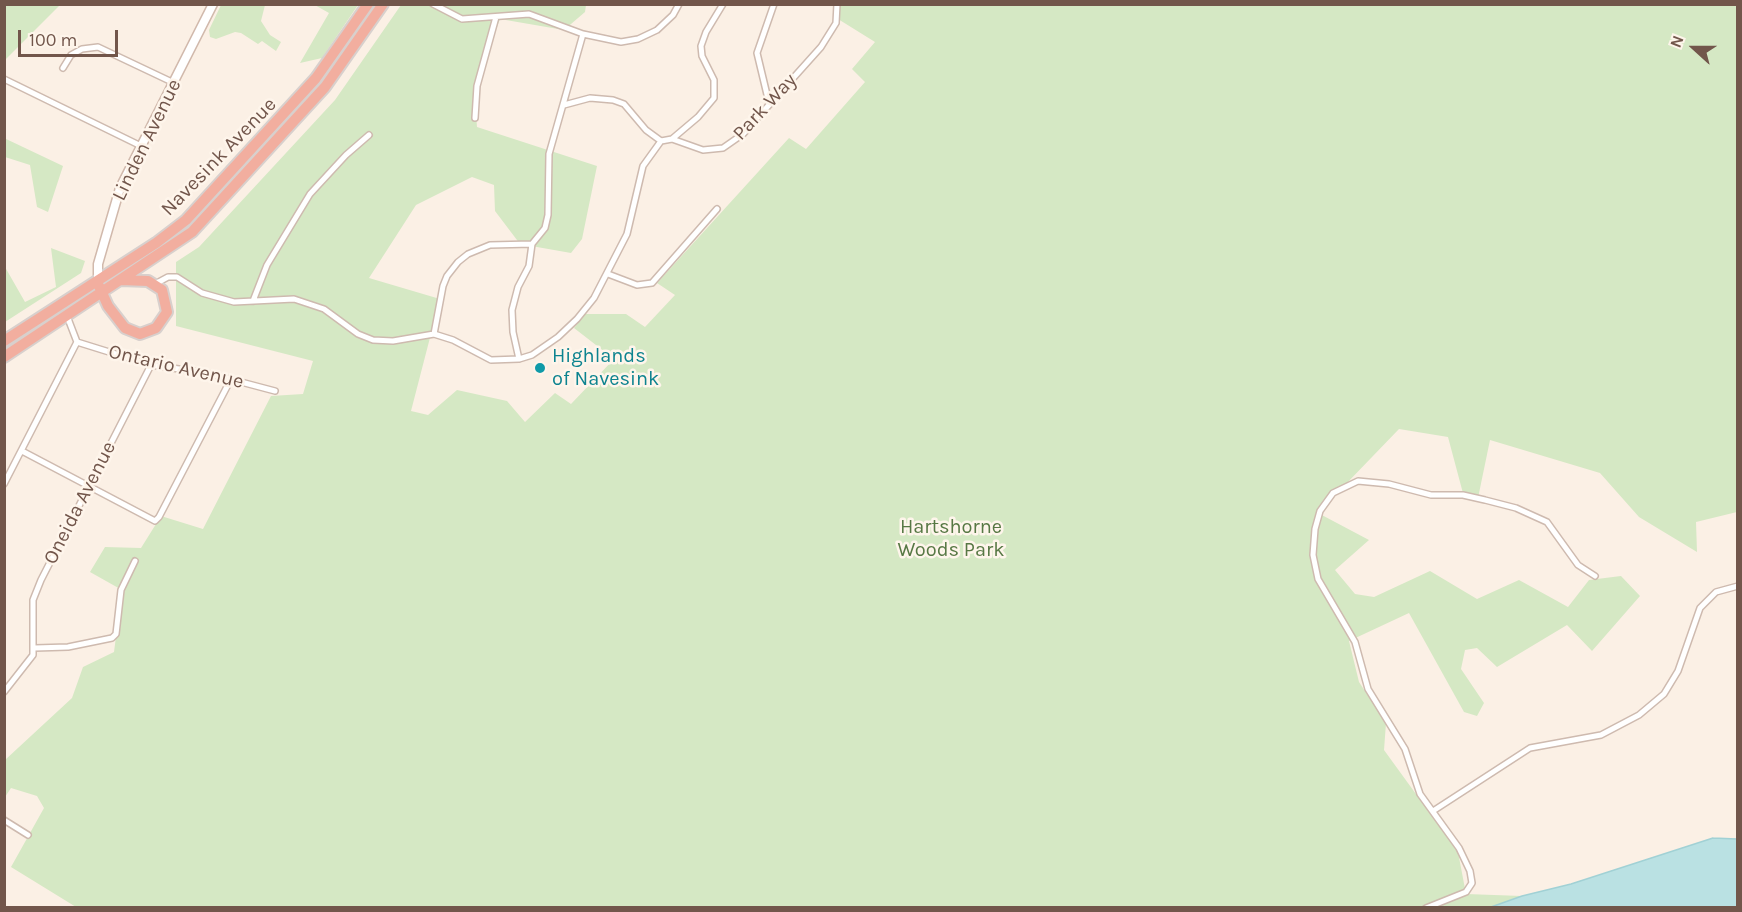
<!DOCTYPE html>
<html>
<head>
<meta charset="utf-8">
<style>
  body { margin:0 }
  #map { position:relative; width:1742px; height:912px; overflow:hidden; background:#fbf0e5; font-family:Karla,sans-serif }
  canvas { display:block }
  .frame { position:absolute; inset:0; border:6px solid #72564b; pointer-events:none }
  .north { position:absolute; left:1664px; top:18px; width:60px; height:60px; -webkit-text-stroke:4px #fef5eb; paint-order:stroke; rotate:291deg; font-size:16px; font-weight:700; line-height:24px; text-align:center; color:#72564b }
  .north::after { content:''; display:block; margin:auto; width:21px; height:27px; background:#72564b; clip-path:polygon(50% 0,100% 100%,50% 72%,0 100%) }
  .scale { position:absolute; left:18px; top:30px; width:100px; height:27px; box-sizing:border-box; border:3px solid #72564b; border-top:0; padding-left:8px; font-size:18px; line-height:21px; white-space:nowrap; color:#72564b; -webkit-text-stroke:4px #fef5eb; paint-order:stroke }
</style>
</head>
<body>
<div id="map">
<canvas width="1742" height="912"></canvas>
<div class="frame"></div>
<div class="north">N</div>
<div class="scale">100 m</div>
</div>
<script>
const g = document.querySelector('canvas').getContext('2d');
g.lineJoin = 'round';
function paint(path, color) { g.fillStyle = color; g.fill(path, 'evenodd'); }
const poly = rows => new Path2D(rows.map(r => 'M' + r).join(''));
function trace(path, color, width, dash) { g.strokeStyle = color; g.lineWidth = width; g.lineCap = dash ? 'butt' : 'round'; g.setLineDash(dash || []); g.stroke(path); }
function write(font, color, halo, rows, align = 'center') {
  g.font = font + ' Karla,sans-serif'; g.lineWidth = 5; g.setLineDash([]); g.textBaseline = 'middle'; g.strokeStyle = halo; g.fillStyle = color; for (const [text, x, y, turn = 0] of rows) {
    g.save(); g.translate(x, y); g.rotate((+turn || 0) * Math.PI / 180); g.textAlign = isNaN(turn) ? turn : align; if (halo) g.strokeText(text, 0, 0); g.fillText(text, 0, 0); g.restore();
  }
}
const green = poly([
  [5,4,60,4,60,5,5,60],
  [313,4,358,5,322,58,300,63,329,13],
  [221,5,265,5,261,21,270,35,281,42,276,51,262,41,258,44,241,33,235,32,216,39,210,37,209,30],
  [401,5,586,5,585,12,564,30,500,19,474,89,477,127,597,166,582,239,571,253,520,244,495,211,494,185,472,177,416,205,369,278,440,299,411,411,428,415,457,390,507,401,525,422,555,393,571,404,614,359,574,328,585,314,626,314,645,327,675,295,657,283,789,138,806,149,865,82,852,69,875,42,838,19,833,5,1737,5,1737,512,1696,522,1697,552,1639,517,1600,473,1490,440,1478,498,1464,497,1448,437,1399,429,1318,513,1369,540,1335,570,1355,594,1374,597,1430,571,1477,599,1519,580,1568,607,1589,580,1621,576,1640,596,1592,651,1567,625,1497,667,1477,648,1465,650,1461,669,1484,703,1477,716,1464,712,1409,613,1349,641,1359,682,1386,723,1384,750,1458,852,1466,894,1522,896,1491,908,76,907,11,867,44,808,37,796,11,788,5,797,5,760,72,698,83,667,114,652,122,590,90,572,105,547,141,548,161,516,203,529,271,396,303,394,313,361,176,326,176,262,199,247,335,100],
  [4,138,63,166,48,212,37,207,30,165,5,157],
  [51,248,85,261,81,273,5,322,5,267,25,302,56,287]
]);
const water = poly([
  [1713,838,1737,839,1737,907,1491,907,1522,896,1571,884,1713,838]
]);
const street = poly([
  [433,4,462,19,529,14,583,34,621,42,638,39,657,30,673,15,679,4],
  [63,68,71,55,82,49,98,47,174,83],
  [4,79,141,146],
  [769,103,757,53,774,4],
  [564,105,590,98,613,100,624,104,646,130,661,141,672,139,703,150,723,148,743,134,821,47,836,23,837,4],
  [475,118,477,86,496,17],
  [672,139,698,117,714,98,714,80,702,56,701,46,706,32,723,4],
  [608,274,637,285,652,283,717,209],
  [155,284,168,277,177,277,202,293,234,302,294,299,324,309,358,334,373,340,393,341,434,334,453,340,491,360,519,359,532,355,558,337,577,319,594,298,627,234,643,166,661,141],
  [253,301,267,265,310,194,346,155,369,135],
  [434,334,443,286,447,276,458,262,468,254,490,245,532,244,545,228,548,215,549,154,583,34],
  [77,342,151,365,207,373,275,391],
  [519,359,513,332,512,310,518,287,529,266,532,244],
  [22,451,155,521,159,517,231,379],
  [4,484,77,342,67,316],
  [35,648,68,647,112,638,116,634,121,590,135,561],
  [4,692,33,655,33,600,41,580,151,365],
  [1433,811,1530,748,1601,735,1639,715,1664,694,1678,671,1700,608,1716,592,1738,586],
  [4,820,28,835],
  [1426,908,1466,892,1472,883,1470,871,1459,848,1420,794,1405,749,1368,689,1355,642,1318,579,1313,555,1315,529,1320,511,1333,493,1358,481,1389,484,1431,495,1463,495,1485,500,1516,508,1547,522,1578,565,1595,576]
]);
const secondary = poly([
  [98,280,98,264,120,188,213,4]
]);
const highway = poly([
  [99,286,108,306,125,328,140,334,156,328,167,312,162,290,148,281,121,280],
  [4,341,156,243,186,220,316,78,368,4],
  [4,357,192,232,325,87,383,4]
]);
const markers = [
  [540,368,6,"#0f9aa8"]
];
const streetNames = [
  ["Park Way",765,107,-47],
  ["Linden Avenue",147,140,-64],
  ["Navesink Avenue",219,157,-46],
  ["Ontario Avenue",176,367,13],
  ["Oneida Avenue",80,503,-63]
];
const cultureNames = [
  ["Highlands",552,356],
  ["of Navesink",552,379]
];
const parkNames = [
  ["Hartshorne",951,527],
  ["Woods Park",951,550]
];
paint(green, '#d5e8c4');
paint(water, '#bae1e3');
trace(water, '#a1d1d5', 1.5);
trace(street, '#cebaaf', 8);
trace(secondary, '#d1b9ac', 11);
trace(highway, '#d8d0cd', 14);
trace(street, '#fff', 5);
trace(secondary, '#fff', 8);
trace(highway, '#f2ae9f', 10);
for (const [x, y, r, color] of markers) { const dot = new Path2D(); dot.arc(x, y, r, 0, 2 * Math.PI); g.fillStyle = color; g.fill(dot); trace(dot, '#fef5eb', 2); }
write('20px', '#72564b', '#fef5eb', streetNames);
write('20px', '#0d838f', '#fef5eb', cultureNames, 'left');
write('20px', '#577844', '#fef5eb', parkNames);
</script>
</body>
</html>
